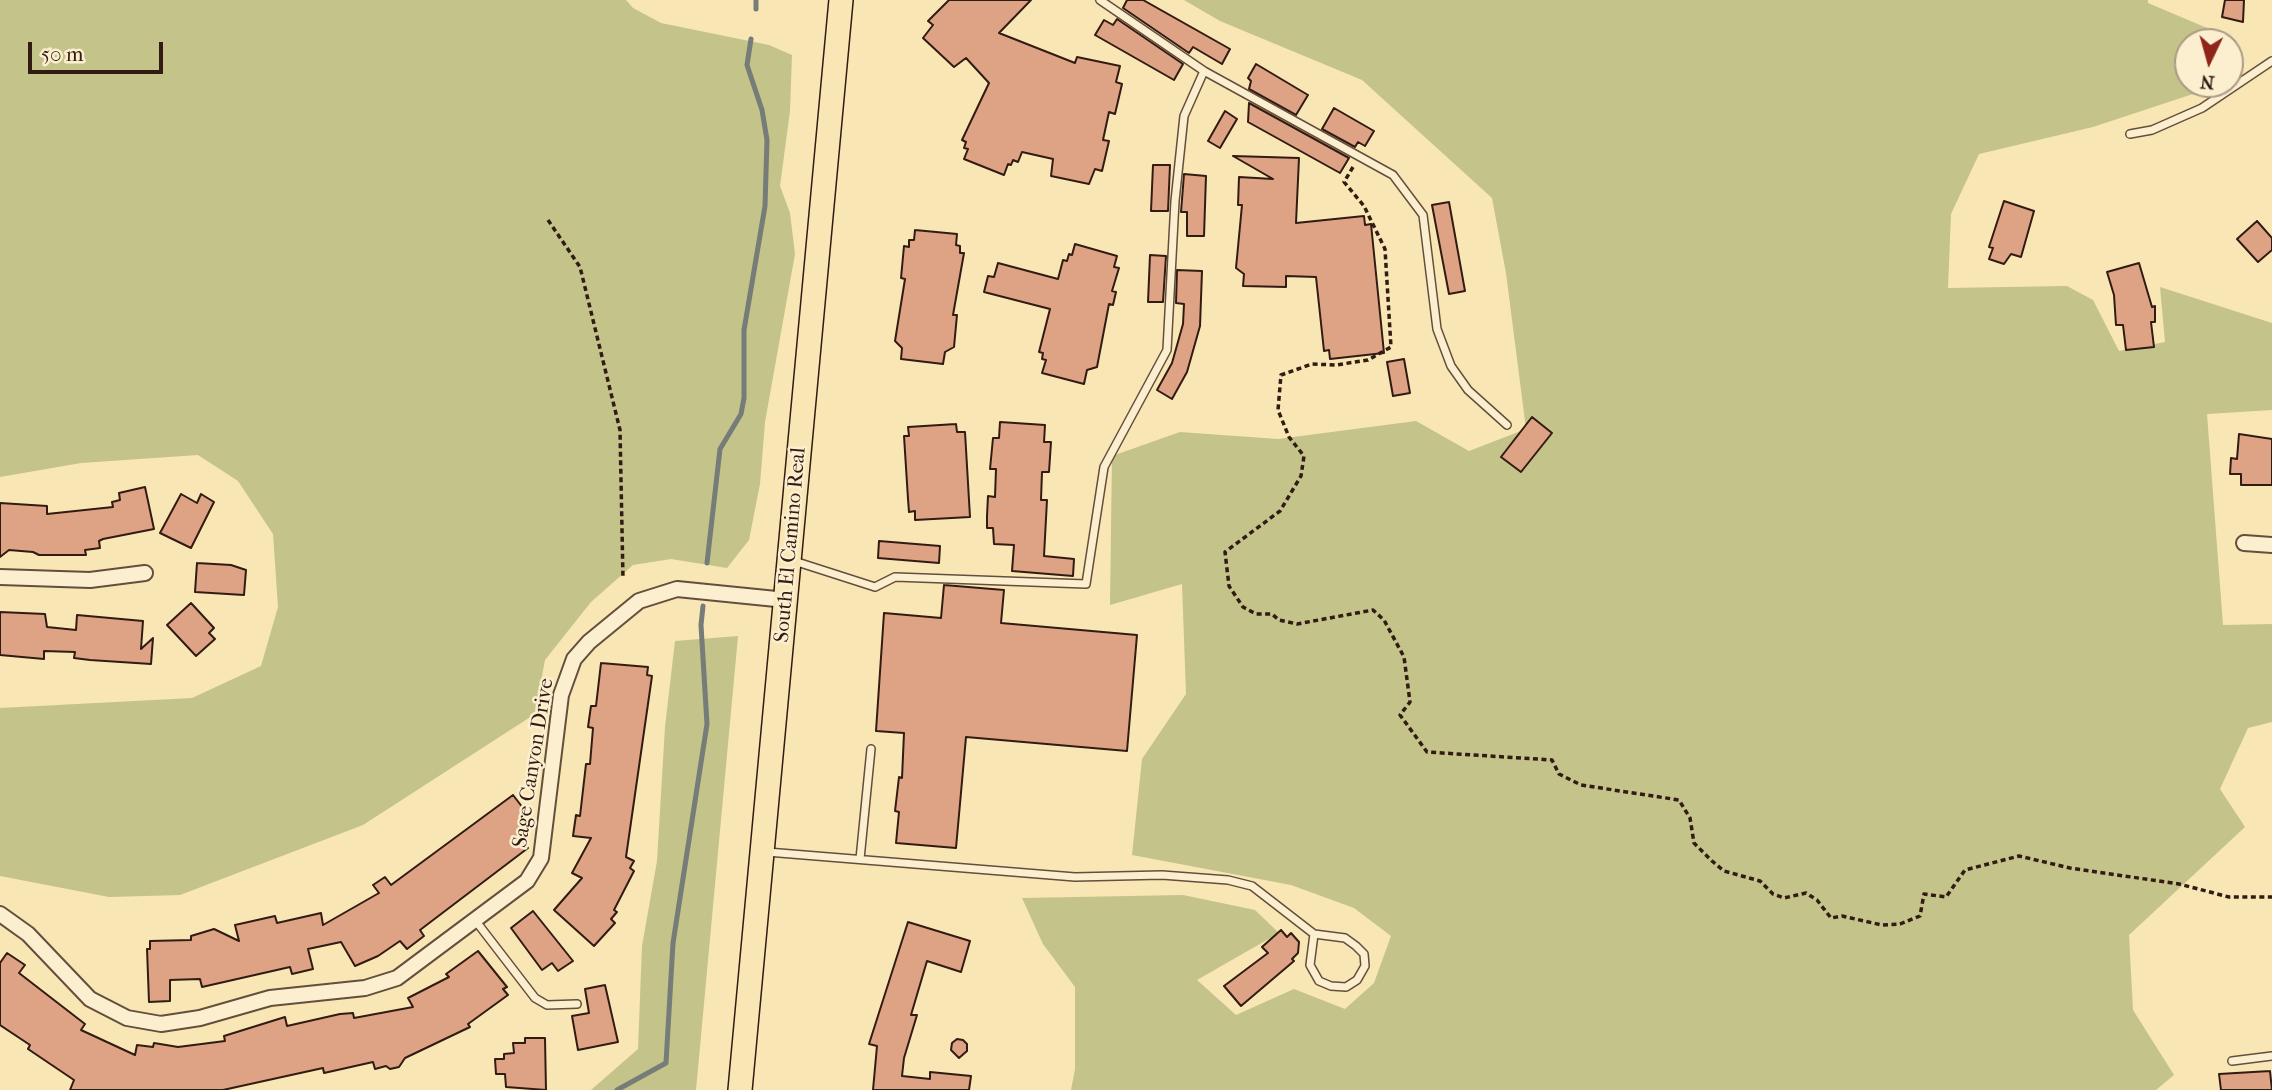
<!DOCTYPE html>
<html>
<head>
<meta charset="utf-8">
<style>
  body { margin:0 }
  #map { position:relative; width:2272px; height:1090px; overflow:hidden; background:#f9e6b5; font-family:"IM FELL French Canon",serif }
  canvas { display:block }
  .north { position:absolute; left:2174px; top:28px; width:70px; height:70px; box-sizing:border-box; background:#fbefcf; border:2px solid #ab9a84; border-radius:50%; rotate:185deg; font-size:19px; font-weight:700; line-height:28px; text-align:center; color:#321b13 }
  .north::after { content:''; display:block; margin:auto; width:24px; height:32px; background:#8f2418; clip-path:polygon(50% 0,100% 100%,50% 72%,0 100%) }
  .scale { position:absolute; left:28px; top:42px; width:135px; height:32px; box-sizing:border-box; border:4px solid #321b13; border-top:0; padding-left:9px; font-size:21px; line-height:24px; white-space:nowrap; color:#321b13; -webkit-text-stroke:5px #fbefcf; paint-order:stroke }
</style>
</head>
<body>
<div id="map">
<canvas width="2272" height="1090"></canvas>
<div class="north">N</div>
<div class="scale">50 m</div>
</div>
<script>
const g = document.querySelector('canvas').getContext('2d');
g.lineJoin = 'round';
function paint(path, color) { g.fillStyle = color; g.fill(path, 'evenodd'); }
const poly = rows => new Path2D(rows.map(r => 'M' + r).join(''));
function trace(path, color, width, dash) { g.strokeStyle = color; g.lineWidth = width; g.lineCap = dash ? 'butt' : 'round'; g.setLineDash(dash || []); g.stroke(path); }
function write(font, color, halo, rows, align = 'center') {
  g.font = font + ' "IM FELL French Canon",serif'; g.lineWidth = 5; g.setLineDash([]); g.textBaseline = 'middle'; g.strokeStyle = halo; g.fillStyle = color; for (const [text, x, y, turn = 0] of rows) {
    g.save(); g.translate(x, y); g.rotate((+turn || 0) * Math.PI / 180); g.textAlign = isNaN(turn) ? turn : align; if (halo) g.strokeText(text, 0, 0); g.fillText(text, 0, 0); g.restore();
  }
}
const green = poly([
  [0,0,626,0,633,8,661,23,769,45,792,55,790,111,780,186,790,213,795,254,765,422,760,484,749,540,727,568,671,559,633,565,591,602,545,660,535,714,363,825,180,895,109,897,0,876,0,708,192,698,261,666,278,607,273,534,238,481,198,455,81,463,0,477],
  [1184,0,2148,0,2148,3,2226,36,2223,42,2188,42,2188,84,2205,84,2202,91,2093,127,1979,154,1951,214,1948,288,2067,286,2093,300,2119,351,2165,342,2160,287,2272,323,2272,410,2207,414,2223,625,2272,624,2272,722,2248,728,2220,789,2245,827,2129,935,2133,1010,2174,1075,2156,1090,1071,1090,1075,1069,1075,987,1043,944,1022,898,1183,895,1255,910,1279,933,1197,980,1236,1015,1294,989,1345,1009,1374,983,1391,936,1354,908,1291,885,1132,855,1142,759,1186,694,1182,584,1110,605,1112,456,1180,432,1278,439,1416,421,1469,451,1526,429,1506,273,1492,198,1362,80,1220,21],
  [738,636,696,1090,591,1090,638,1049,642,946,657,861,665,727,675,641]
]);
const stream = poly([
  [756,9,756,0],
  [707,563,720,449,741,414,744,398,744,330,765,206,767,140,762,110,747,65,751,39],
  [617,1090,666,1063,673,943,707,724,701,625,703,606]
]);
const building = poly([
  [949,0,1031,0,999,33,1075,63,1077,57,1120,66,1116,82,1122,84,1115,114,1109,112,1103,140,1109,141,1102,171,1095,169,1089,184,1051,176,1053,159,1022,152,1018,162,1013,160,1011,165,1008,164,1004,175,964,159,968,149,964,148,966,142,962,140,989,83,966,58,954,67,923,38,933,25,928,21,949,0],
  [1127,0,1143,0,1230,49,1222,64,1193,47,1189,53,1123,8,1127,0],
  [2225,0,2244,0,2243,22,2222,17,2225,0],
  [1117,19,1183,64,1174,80,1095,35,1104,20,1113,25,1117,19],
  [1256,64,1308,95,1296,115,1249,89,1251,81,1248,78,1256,64],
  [1249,103,1349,158,1340,173,1248,122,1249,103],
  [1334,108,1374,131,1365,146,1358,142,1355,147,1322,129,1334,108],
  [1225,111,1237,119,1220,148,1208,141,1225,111],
  [1233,156,1299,158,1296,223,1364,216,1365,225,1371,224,1384,353,1330,359,1329,350,1324,351,1316,277,1286,276,1286,287,1243,286,1244,274,1236,268,1242,205,1238,205,1239,177,1273,179,1233,156],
  [1153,165,1170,165,1168,211,1151,211,1153,165],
  [1184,174,1206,176,1204,236,1187,236,1187,212,1181,212,1184,174],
  [2004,201,2034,211,2021,257,2011,254,2004,264,1989,259,1993,248,1989,247,2004,201],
  [1449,202,1465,291,1449,294,1432,205,1449,202],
  [2257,221,2272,238,2272,250,2258,262,2237,239,2257,221],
  [915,230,957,234,956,245,960,246,960,253,964,253,953,315,957,315,954,347,945,352,943,364,901,359,902,348,895,341,905,279,901,278,904,246,909,247,909,240,914,240,915,230],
  [1075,244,1117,256,1114,267,1119,268,1112,291,1116,292,1113,305,1109,304,1097,367,1087,370,1084,384,1042,373,1046,360,1042,359,1043,353,1039,352,1050,309,984,292,988,276,994,277,998,263,1058,279,1063,260,1067,261,1069,254,1072,255,1075,244],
  [1150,255,1166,256,1163,302,1148,302,1150,255],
  [2139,263,2152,307,2155,306,2155,322,2151,322,2154,347,2126,350,2123,325,2116,325,2114,295,2107,272,2139,263],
  [1177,270,1202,271,1200,326,1187,372,1172,399,1157,390,1172,363,1183,324,1184,304,1176,303,1177,270],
  [1404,359,1410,393,1393,396,1387,362,1404,359],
  [1532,417,1552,433,1521,472,1501,457,1532,417],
  [1000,422,1045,425,1044,442,1051,442,1049,472,1042,472,1041,500,1047,500,1044,556,1074,559,1073,576,1012,571,1014,545,994,544,993,528,987,528,987,516,988,496,995,497,996,469,990,469,993,438,999,438,1000,422],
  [956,424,957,432,965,432,970,517,915,520,915,511,909,512,908,499,904,436,909,436,908,427,956,424],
  [2239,434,2272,439,2272,485,2241,485,2241,474,2230,474,2231,458,2237,459,2239,434],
  [145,487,154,529,103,539,99,541,100,548,85,550,86,555,39,555,33,552,9,550,0,557,0,503,47,506,47,514,113,507,112,502,120,500,119,493,145,487],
  [181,494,197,503,201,494,214,502,191,548,160,533,181,494],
  [879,541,940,546,939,563,878,558,879,541],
  [197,563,231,565,246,570,244,595,195,592,197,563],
  [944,585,1004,590,1001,623,1137,635,1127,751,966,737,956,848,896,843,899,812,895,811,899,777,902,778,904,733,876,731,884,613,941,618,944,585],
  [191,603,214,628,209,633,215,639,196,656,167,625,191,603],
  [0,612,45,614,47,627,76,630,77,615,143,621,141,649,153,638,151,664,90,660,74,658,75,652,44,651,44,659,0,655,0,612],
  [601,663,648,667,647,675,652,676,626,857,634,861,630,868,634,871,614,910,617,912,611,919,615,923,594,946,554,910,582,878,572,873,591,838,573,836,576,815,580,816,586,764,590,764,593,728,588,727,591,706,596,706,601,663],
  [513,795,533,821,517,834,528,848,420,930,424,936,407,949,400,941,378,956,355,966,341,942,308,949,313,969,292,974,290,967,202,987,200,979,170,980,170,1001,149,1002,147,949,150,949,150,941,191,940,191,936,214,929,239,941,235,925,275,916,277,923,321,913,323,925,379,893,373,885,385,877,391,885,513,795],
  [533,911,573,961,558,971,552,963,542,970,511,928,533,911],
  [908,922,970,941,961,972,927,961,911,1015,917,1015,904,1058,902,1076,930,1079,930,1072,971,1076,969,1090,873,1090,877,1046,869,1044,908,922],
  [1281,930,1287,937,1291,933,1299,942,1298,953,1292,959,1294,961,1241,1006,1224,986,1268,953,1262,947,1281,930],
  [478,951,507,987,503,989,508,995,468,1024,470,1027,405,1058,399,1067,390,1069,386,1066,375,1069,373,1062,324,1073,323,1068,223,1090,70,1090,74,1080,28,1049,30,1045,0,1025,0,963,7,953,25,965,19,973,85,1024,81,1030,135,1055,137,1045,153,1047,154,1043,178,1047,225,1041,224,1036,285,1017,287,1026,340,1014,353,1013,354,1018,413,1007,408,998,449,977,446,974,478,951],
  [605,985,618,1042,578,1050,572,1016,589,1013,585,989,605,985],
  [525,1038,545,1038,546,1090,506,1087,505,1074,496,1074,495,1059,504,1059,504,1054,514,1053,513,1043,525,1043,525,1038],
  [957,1039,963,1040,967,1044,967,1051,959,1058,951,1050,952,1043,957,1039],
  [2270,1071,2272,1090,2221,1090,2219,1074,2270,1071]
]);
const path = poly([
  [1353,167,1344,182,1364,206,1385,249,1391,347,1368,360,1336,365,1312,364,1281,375,1278,410,1289,437,1304,456,1301,476,1280,511,1225,552,1229,586,1243,607,1256,614,1272,614,1279,620,1297,624,1373,610,1384,620,1404,657,1410,702,1400,715,1427,752,1552,760,1559,774,1581,785,1679,800,1690,818,1694,843,1712,861,1724,871,1760,881,1773,894,1784,898,1806,893,1817,900,1831,918,1842,916,1882,925,1900,924,1920,916,1924,894,1946,897,1965,870,2019,856,2070,868,2179,884,2229,897,2272,897],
  [548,220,580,267,620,430,623,579]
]);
const service = poly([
  [1204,71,1393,175,1423,215,1437,329,1451,366,1468,390,1507,425],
  [2130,134,2152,130,2202,108,2272,61],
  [794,561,875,587,895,577,1086,584,1104,467,1167,350,1175,201,1184,116,1204,71,1100,0],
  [767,852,1075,877,1162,875,1228,880,1252,886,1314,934,1345,938,1356,946,1364,954,1365,966,1357,980,1346,987,1331,986,1319,981,1310,965,1314,934],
  [860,859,871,749],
  [475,920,535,998,547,1005,577,1004],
  [2232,1061,2272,1056]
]);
const minor = poly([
  [2244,543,2272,545],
  [0,577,90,580,145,573],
  [0,914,28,934,90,999,127,1018,161,1024,200,1018,270,998,365,988,397,978,527,881,541,858,561,695,574,659,589,642,639,601,677,589,786,600]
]);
const primary = poly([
  [740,1090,841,0]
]);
const streetNames = [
  ["South El Camino Real",791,545,-85],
  ["Sage Canyon Drive",534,763,-81]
];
paint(green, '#c3c38a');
trace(stream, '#767c77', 5);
paint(building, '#dda384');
trace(building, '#321b13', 2);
trace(service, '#644e3c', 10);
trace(minor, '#644e3c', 18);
trace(primary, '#321b13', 26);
trace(path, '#321b13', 3.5, [5, 3.5]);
trace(service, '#fbefcf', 7);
trace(minor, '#fbefcf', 14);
trace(primary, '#f9e6b5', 23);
write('21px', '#321b13', '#fbefcf', streetNames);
</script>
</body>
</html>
